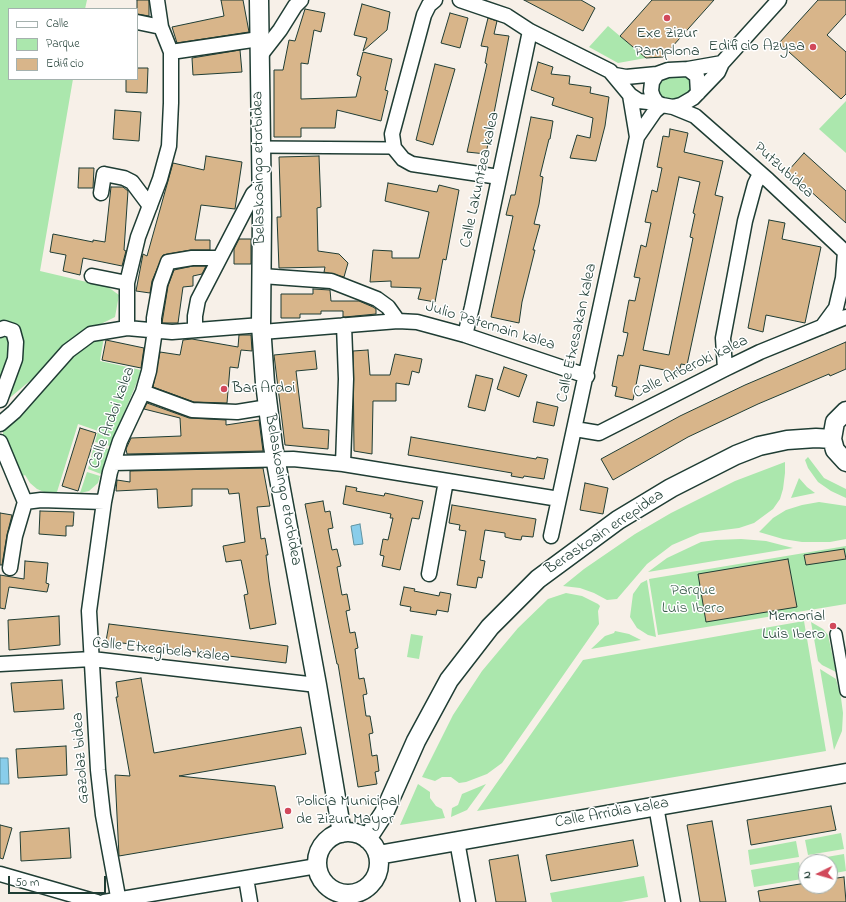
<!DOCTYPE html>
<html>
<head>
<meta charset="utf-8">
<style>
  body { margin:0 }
  #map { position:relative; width:846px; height:902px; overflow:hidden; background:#f7f0e8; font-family:"Indie Flower",sans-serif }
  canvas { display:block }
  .legend { position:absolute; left:8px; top:8px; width:130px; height:72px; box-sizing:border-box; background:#fff; border:1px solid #a5b1ae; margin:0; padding:5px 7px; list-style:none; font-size:12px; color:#1f3d34 }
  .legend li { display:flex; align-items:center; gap:8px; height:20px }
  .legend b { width:20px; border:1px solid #a5b1ae }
  .north { position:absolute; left:798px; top:854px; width:40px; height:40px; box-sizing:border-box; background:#fff; border:1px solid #a5b1ae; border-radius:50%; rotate:265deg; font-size:11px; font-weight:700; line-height:16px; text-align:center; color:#1f3d34 }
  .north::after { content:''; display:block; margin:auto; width:14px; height:18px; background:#d1495b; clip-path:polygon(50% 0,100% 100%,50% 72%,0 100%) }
  .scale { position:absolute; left:8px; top:876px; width:98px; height:18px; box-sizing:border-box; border:2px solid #1f3d34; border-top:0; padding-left:5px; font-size:12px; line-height:14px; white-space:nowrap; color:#1f3d34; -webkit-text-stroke:3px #fff; paint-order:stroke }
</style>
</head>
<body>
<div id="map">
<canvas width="846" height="902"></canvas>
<ul class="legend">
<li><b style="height:5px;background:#fff"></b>Calle</li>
<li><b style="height:11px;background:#abe7ad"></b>Parque</li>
<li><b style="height:11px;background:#d8b58a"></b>Edificio</li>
</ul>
<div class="north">N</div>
<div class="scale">50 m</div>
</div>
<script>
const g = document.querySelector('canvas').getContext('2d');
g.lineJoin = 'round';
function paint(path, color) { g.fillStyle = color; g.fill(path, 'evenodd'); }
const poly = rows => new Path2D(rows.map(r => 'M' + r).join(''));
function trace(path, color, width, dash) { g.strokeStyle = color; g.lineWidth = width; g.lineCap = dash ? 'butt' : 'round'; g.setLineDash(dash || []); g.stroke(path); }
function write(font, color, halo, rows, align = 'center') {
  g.font = font + ' "Indie Flower",sans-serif'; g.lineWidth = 3; g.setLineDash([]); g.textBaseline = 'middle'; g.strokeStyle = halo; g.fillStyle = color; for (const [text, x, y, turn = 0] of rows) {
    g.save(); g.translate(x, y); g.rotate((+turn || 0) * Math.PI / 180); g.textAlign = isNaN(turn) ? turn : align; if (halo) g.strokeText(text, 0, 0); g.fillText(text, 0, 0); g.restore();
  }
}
const green = poly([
  [0,0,87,0,85,9,9,9,9,79,73,79,40,271,108,287,119,295,115,317,93,328,0,406,16,342,0,327],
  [608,26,646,58,618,63,589,47],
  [682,72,693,81,691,90,681,99,665,101,657,93,658,80],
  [846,101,846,153,819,129],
  [0,332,10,332,8,356,0,379],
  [104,337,100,361,141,370,135,387,110,446,95,442,98,431,78,424,57,492,44,492,37,489,30,483,25,475,21,477,3,437,3,431,75,353,87,342],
  [94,446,109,449,101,474,88,469],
  [808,457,824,478,846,489,846,498,831,491,818,482,808,468,805,460],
  [785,462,785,473,783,489,780,499,773,509,754,523,739,528,700,533,672,545,647,564,617,599,607,600,594,593,580,588,563,586,584,569,635,534,671,513,735,481],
  [87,472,100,476,98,483,89,491,80,493],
  [799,478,807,487,815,493,791,498],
  [819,502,846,506,846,539,830,542,802,542,783,539,759,532,773,518,786,510,802,505],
  [741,539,766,541,793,548,648,572,667,558,701,542,716,540],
  [846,546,846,604,658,635,649,579],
  [647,580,656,637,648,635,637,628,630,617,633,594,641,583],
  [566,593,582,596,598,604,600,606,598,611,599,624,502,763,487,774,466,782,459,783,451,777,442,777,435,781,422,777,453,715,482,671,518,628,548,599],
  [804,621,826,751,477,811,583,660],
  [811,622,823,629,828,635,836,672,822,665,818,661],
  [615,631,629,634,641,640,591,649,605,636,614,633],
  [411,634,423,636,419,659,407,657],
  [820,669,836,679,841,698,843,713,842,731,834,750],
  [418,784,430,792,430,798,436,806,442,809,445,818,400,825],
  [486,784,467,810,451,817,452,808,458,805,462,794],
  [841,833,844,849,808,855,805,840],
  [796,841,799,857,750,865,748,850],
  [844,854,846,871,830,874,830,862,809,862,809,860],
  [799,862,802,879,754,887,751,870],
  [644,876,648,897,621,902,552,902,550,893]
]);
const water = poly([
  [360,524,363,544,354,545,351,526,360,524],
  [0,758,8,758,9,784,0,784,0,758]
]);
const building = poly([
  [137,0,149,0,149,16,137,14,137,0],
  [221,0,243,0,249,32,177,43,172,27,224,16,221,0],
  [524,0,581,0,595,8,583,31,524,0],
  [652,0,714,0,663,57,646,58,620,36,652,0],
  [818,0,846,0,846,14,827,35,846,52,846,94,841,99,779,43,818,0],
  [362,4,390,12,387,30,363,51,367,38,354,35,362,4],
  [305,9,325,13,321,32,314,30,308,64,301,63,301,99,356,97,361,77,357,75,363,52,392,59,385,90,388,91,381,121,337,110,335,128,301,128,301,137,274,137,274,70,283,70,289,40,295,41,305,9],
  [450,13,468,18,460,48,441,43,450,13],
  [488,18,497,21,494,34,509,36,486,154,467,152,487,64,485,63,488,47,481,46,488,18],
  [240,50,242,72,193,75,192,58,240,50],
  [538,62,553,67,551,74,570,76,569,84,591,87,590,93,609,97,605,126,596,161,570,158,577,135,590,138,593,118,552,105,554,98,531,90,538,62],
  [435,64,455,69,433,145,416,140,435,64],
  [137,68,148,68,147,93,126,92,126,79,137,79,137,68],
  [115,110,141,112,139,141,113,139,115,110],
  [531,117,553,121,550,139,549,139,540,176,543,177,539,204,534,224,540,225,533,250,535,250,522,302,519,323,491,317,513,216,506,215,511,195,515,195,531,117],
  [670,129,688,133,684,152,723,161,715,195,723,197,687,365,681,364,679,373,640,365,633,400,615,396,617,387,612,386,618,355,623,356,628,333,623,332,629,300,635,301,640,278,634,277,641,245,646,247,651,223,645,222,652,190,657,192,662,168,657,167,663,136,669,137,670,129],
  [679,177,700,182,693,213,695,214,690,237,693,238,669,355,643,350,679,177],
  [804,153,846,191,846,223,788,171,804,153],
  [206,156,242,162,235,209,201,205,195,240,210,240,210,250,191,250,163,255,152,281,150,293,136,291,143,254,147,256,173,163,204,170,206,156],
  [319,156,321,207,317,208,318,251,339,254,348,263,344,277,324,272,325,267,279,268,277,217,281,217,279,157,319,156],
  [79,168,94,168,93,188,78,188,79,168],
  [388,183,437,192,439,185,459,190,446,260,443,259,435,302,418,299,421,288,391,287,391,281,370,282,373,250,392,251,392,258,419,258,429,212,385,201,388,183],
  [111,187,123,187,128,191,124,250,126,251,122,266,83,258,80,275,63,271,66,255,50,252,53,234,93,242,93,240,105,242,111,187],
  [769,220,785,223,782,239,821,247,805,323,766,315,763,332,748,328,769,220],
  [239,239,251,239,251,264,234,264,234,249,239,239],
  [193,266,206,266,202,274,193,276,193,286,183,287,178,323,162,323,168,286,174,270,193,266],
  [313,289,330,290,331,301,359,301,373,307,376,309,376,314,345,317,343,317,343,311,321,311,321,314,300,314,300,318,281,318,281,294,313,294,313,289],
  [239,335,251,335,252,351,241,350,238,368,230,367,227,403,194,402,153,387,160,352,180,355,183,340,192,339,238,347,239,335],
  [106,340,144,348,141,368,102,360,106,340],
  [846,342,846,369,830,376,829,374,758,404,688,437,613,480,601,459,680,416,745,385,846,342],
  [368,350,370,375,390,375,395,354,422,359,419,373,412,371,409,385,396,383,396,401,373,401,372,454,354,451,353,351,368,350],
  [315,351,317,369,296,371,303,428,329,430,328,449,285,445,274,355,315,351],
  [504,367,527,375,519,397,497,389,504,367],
  [476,375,493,379,485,411,468,407,476,375],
  [537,402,558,407,554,426,533,422,537,402],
  [147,403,189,418,226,420,226,425,259,420,263,451,127,454,126,449,131,438,181,436,180,418,144,409,147,403],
  [80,428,96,433,78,491,62,486,80,428],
  [411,437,536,459,537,457,548,459,544,479,524,476,523,478,511,476,512,473,408,455,411,437],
  [263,468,270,506,257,507,261,539,265,538,268,555,266,555,269,581,276,624,250,629,244,595,248,594,241,560,226,562,223,546,245,542,239,493,229,494,228,489,192,489,192,506,158,508,157,489,116,491,117,480,130,482,130,471,263,468],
  [585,483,608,488,603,514,580,510,585,483],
  [346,486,357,488,356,491,384,496,385,493,423,501,419,519,412,518,400,570,382,566,384,556,380,555,383,539,388,540,393,518,390,518,391,514,343,504,346,486],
  [323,501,325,512,330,511,333,528,328,529,332,550,337,549,341,566,337,567,342,595,347,594,350,610,346,611,350,633,355,632,358,648,355,649,359,679,364,678,367,694,363,695,366,716,370,716,373,733,369,734,372,756,377,755,379,771,375,772,377,784,358,787,338,664,337,664,305,504,323,501],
  [452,505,536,519,533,537,522,536,521,540,513,539,505,537,505,533,485,530,480,560,485,561,482,578,478,577,476,588,457,585,466,531,459,530,460,525,449,523,452,505],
  [40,511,74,512,73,526,66,526,66,536,39,534,40,511],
  [0,513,12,515,7,535,2,565,0,565,0,513],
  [844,549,846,559,806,565,804,555,844,549],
  [788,559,797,607,706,622,698,574,788,559],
  [25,561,48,563,46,583,49,584,47,592,9,587,5,609,0,608,0,575,24,579,25,561],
  [404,587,415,589,414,591,439,596,440,592,451,594,448,612,437,610,436,615,410,611,411,607,400,605,404,587],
  [59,616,60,645,9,650,8,620,59,616],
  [109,624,288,646,286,663,106,641,109,624],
  [141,678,154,753,301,727,306,754,179,776,275,786,283,828,119,856,115,775,130,776,116,697,118,697,116,682,141,678],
  [62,680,64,709,14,712,11,683,62,680],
  [66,746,67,775,18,778,16,749,66,746],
  [831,806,836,830,751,845,747,820,831,806],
  [712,821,726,902,700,902,691,848,687,825,712,821],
  [0,825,12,828,3,859,0,858,0,825],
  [69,828,71,858,21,861,20,832,69,828],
  [633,840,638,866,551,881,546,855,633,840],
  [518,855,526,902,496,902,489,860,518,855],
  [844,877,846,902,760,902,758,891,806,883,806,886,830,886,830,879,844,877]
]);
const pedestrian = poly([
  [260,147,394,148],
  [836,634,846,691]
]);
const minor = poly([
  [435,0,429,5,424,15,392,134,394,148,403,159,412,164,499,177],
  [460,0,507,16,530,31,610,71,630,95,639,101,657,103],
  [137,22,161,27],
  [171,52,259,39],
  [259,57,280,30,295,6,301,0],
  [688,69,722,63],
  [615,75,626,77,657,74],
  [698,93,697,76,688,69,668,70,657,74,652,82,651,91,653,97,657,103,662,105,673,107,681,105,693,98,718,72,722,63,779,0],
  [673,107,695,116,768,180,846,253],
  [637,137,655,111,662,105],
  [101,193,104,174,124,178,132,182,150,206],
  [92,276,127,283],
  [262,276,331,281,377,299,388,307,398,321],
  [822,327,836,308,843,278,845,252],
  [127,328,127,283,138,237,160,179,169,146,171,103,171,52,161,27,157,0],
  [0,330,4,328,13,331,16,342,15,359,0,400],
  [195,330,195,316,198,300,253,194,261,187],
  [262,332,398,321,417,322,465,335,587,376],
  [465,335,472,307,530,31],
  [725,369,723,338,745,221,755,184,760,174],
  [143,392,192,410,237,412,268,407],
  [0,424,14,412,68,351,91,334,127,328,172,332,261,325],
  [575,429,599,433,725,369,760,352,846,317],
  [0,442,25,502,15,536,10,568],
  [113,463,293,459,343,464,559,499],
  [343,464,346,379,344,325],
  [25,502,41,500,104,502],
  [551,536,637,137,630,95],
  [429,574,446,481],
  [0,664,92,659,317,685],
  [656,806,673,902],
  [457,841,468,902],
  [0,874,97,902],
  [246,878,250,902],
  [104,902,317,866],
  [119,902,103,815,98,770,89,611,104,502,110,472,120,441,143,392,149,371,154,337,154,318,160,284,168,262,192,258,219,258]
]);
const tertiary = poly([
  [259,0,262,215,261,325,265,383,273,446,317,685,342,833],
  [846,411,835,422,832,439,835,450,846,462],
  '317 863a31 31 0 1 1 62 0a31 31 0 1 1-62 0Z',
  [367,839,384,813,416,741,449,680,490,627,538,579,618,520,671,488,736,455,759,446,787,440,816,438,832,439],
  [378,855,846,773]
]);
const markers = [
  [667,18,4,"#d1495b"],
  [813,47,4,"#d1495b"],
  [224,389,4,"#d1495b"],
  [833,626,4,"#d1495b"],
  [288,811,4,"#d1495b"]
];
const poiNames = [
  ["Exe Zizur",667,34,"center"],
  ["Pamplona",667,52,"center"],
  ["Edificio Azysa",805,47],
  ["Bar Ardoi",232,389,"left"],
  ["Memorial",825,617],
  ["Luis Ibero",825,635],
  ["Policía Municipal",296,802,"left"],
  ["de Zizur Mayor",296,820,"left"]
];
const streetNames = [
  ["Belaskoaingo etorbidea",260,168,-91],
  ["Putzubidea",783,171,42],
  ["Calle Lakuntzea kalea",481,180,-78],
  ["Julio Paternain kalea",490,327,17],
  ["Calle Etxesakan kalea",578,333,-78],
  ["Calle Arberoki kalea",691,368,-26],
  ["Calle Ardoi kalea",113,418,-70],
  ["Belaskoaingo etorbidea",282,490,80],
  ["Beraskoain errepidea",605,533,-34],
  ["Calle Etxegibela kalea",161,651,6],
  ["Gazolaz bidea",82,758,-94],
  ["Calle Arridia kalea",612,814,-10]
];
const parkNames = [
  ["Parque",693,591],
  ["Luis Ibero",693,609]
];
paint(green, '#abe7ad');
paint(water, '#89cdea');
trace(water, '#5f93a1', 1);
paint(building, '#d8b58a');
trace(building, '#1f3d34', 1);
trace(pedestrian, '#1f3d34', 14);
trace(minor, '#1f3d34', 17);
trace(tertiary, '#1f3d34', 21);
trace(pedestrian, '#fff', 11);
trace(minor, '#fff', 14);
trace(tertiary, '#fff', 18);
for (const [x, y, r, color] of markers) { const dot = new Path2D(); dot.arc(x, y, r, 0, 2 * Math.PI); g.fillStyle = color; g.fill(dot); trace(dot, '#fff', 1.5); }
write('16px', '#1f3d34', '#fff', poiNames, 'right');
write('16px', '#1f3d34', '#fff', streetNames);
write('16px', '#3b5f4c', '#fff', parkNames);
</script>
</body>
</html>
